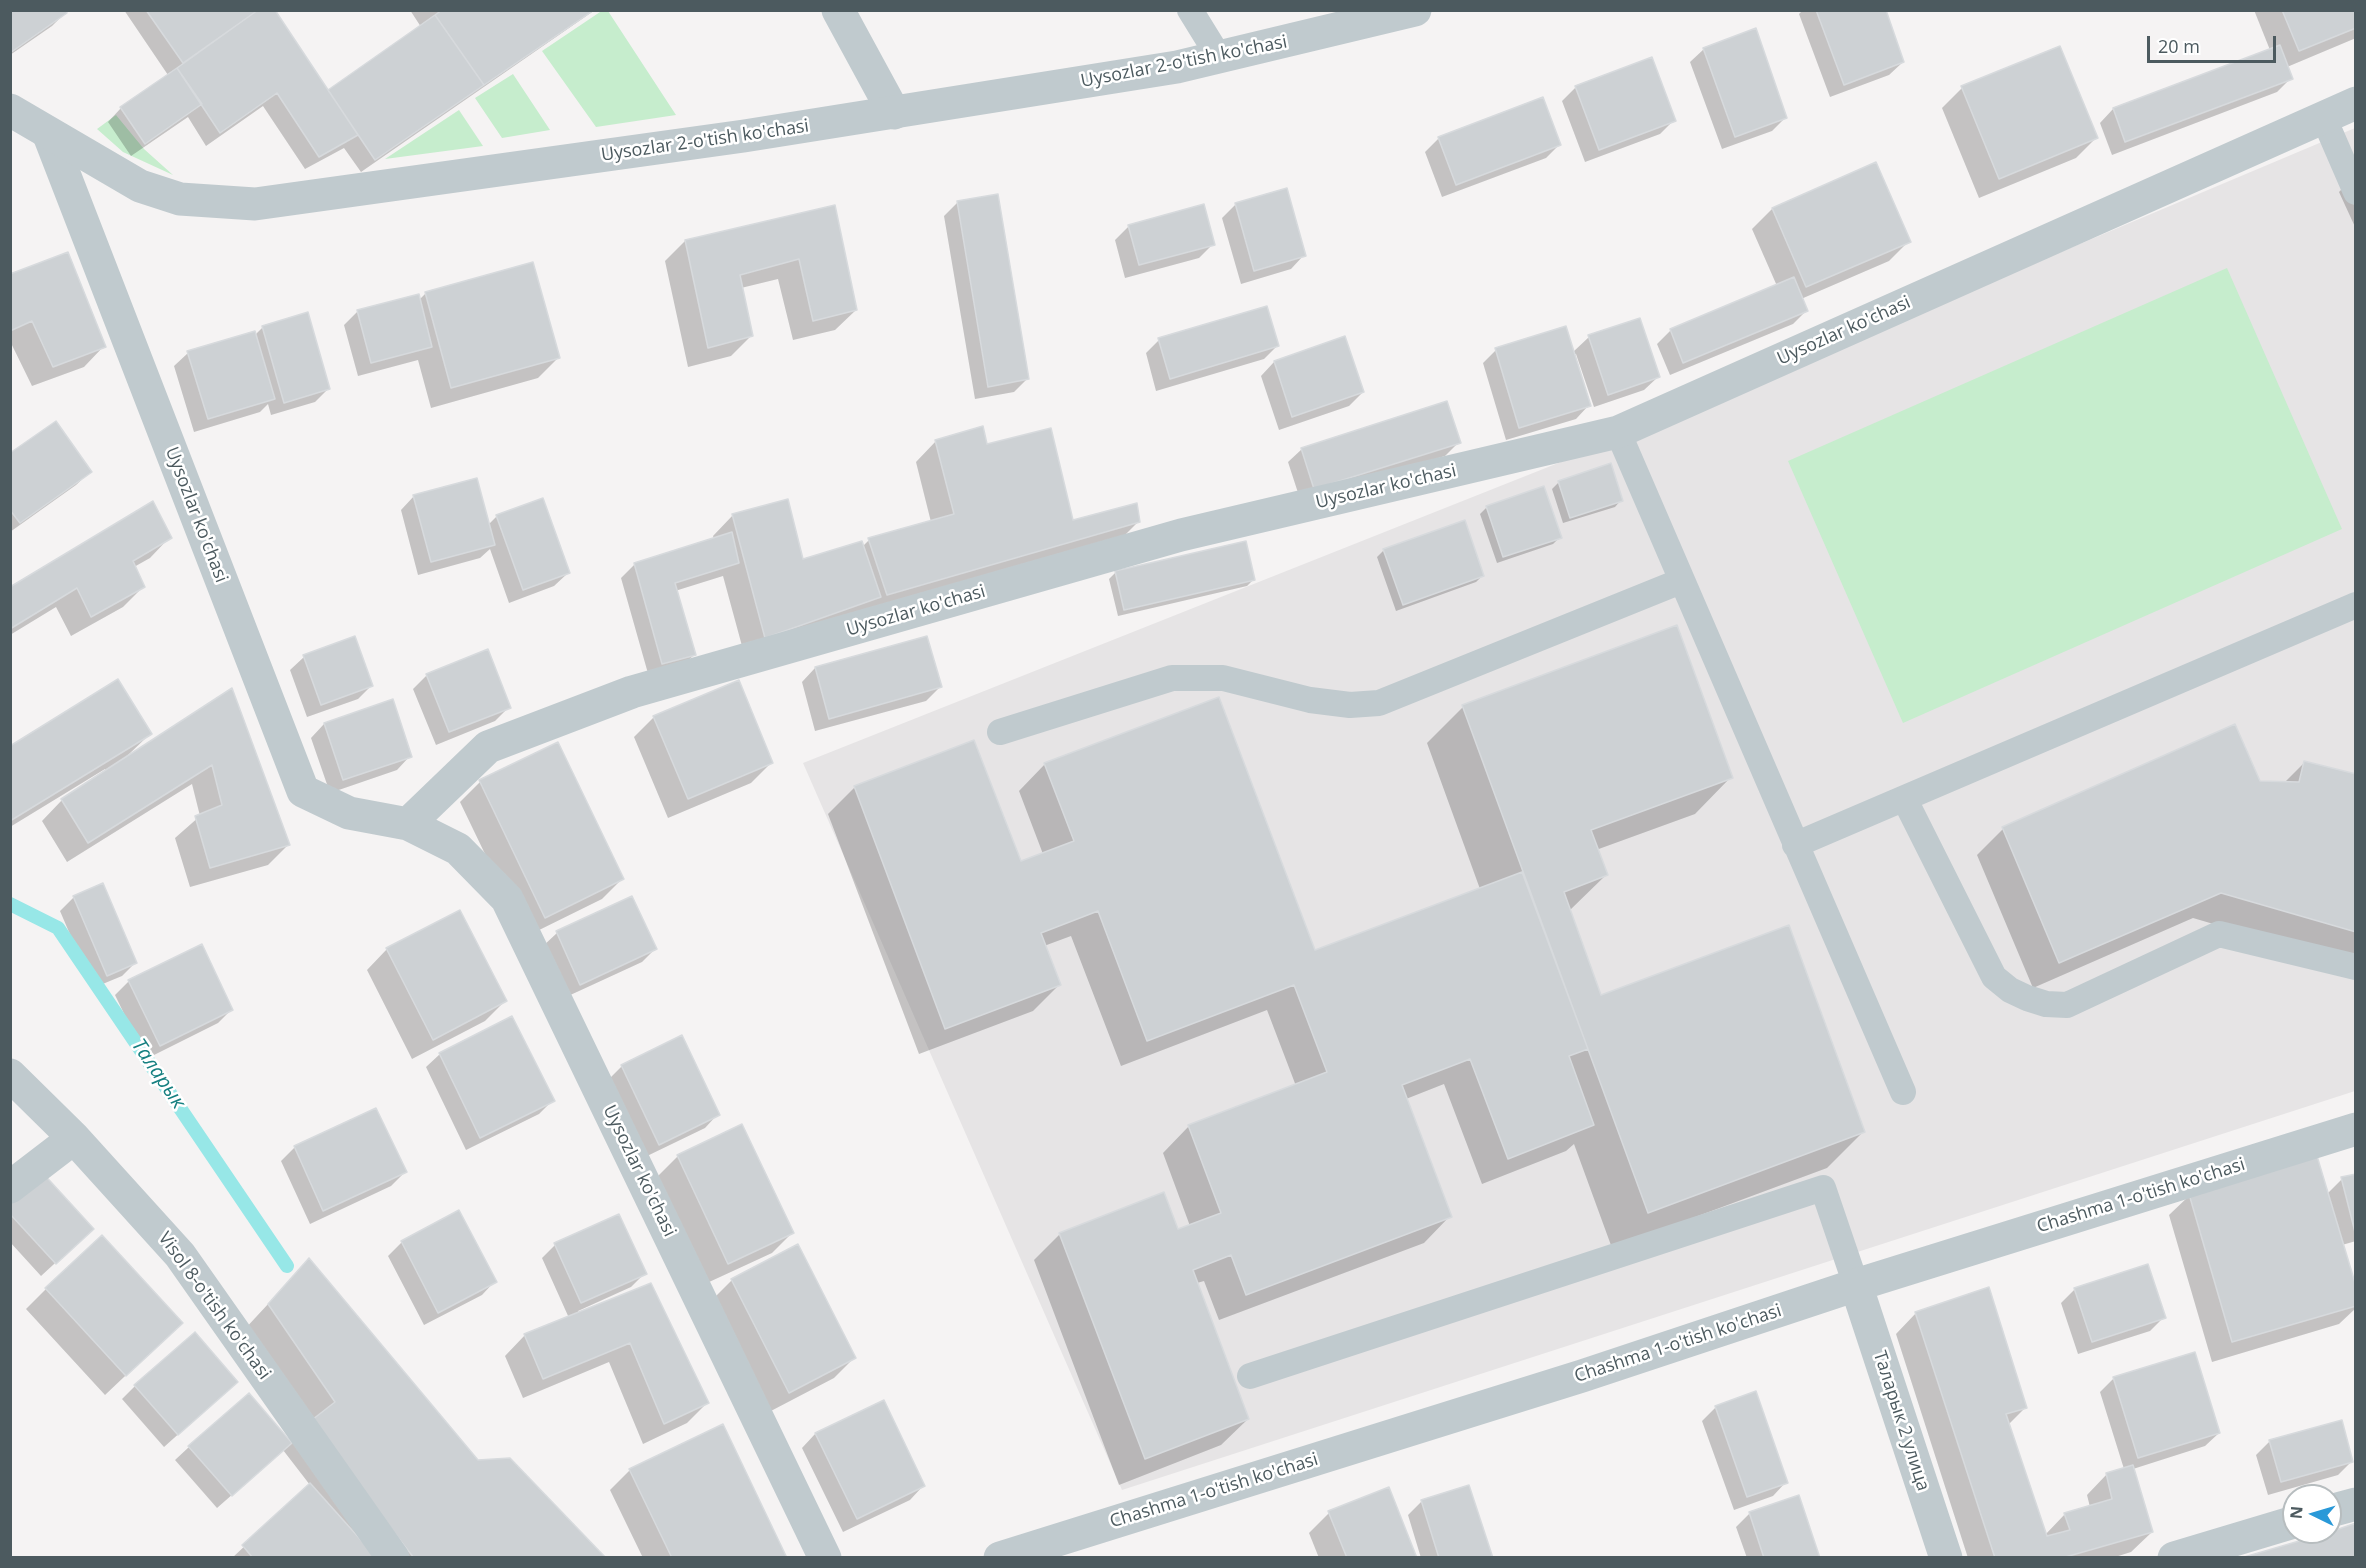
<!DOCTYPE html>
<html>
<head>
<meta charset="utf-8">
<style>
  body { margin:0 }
  #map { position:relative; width:2366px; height:1568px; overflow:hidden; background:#f5f3f3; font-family:"Open Sans",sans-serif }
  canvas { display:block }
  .frame { position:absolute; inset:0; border:12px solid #4c5a5f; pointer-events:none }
  .north { position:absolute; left:2282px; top:1484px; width:60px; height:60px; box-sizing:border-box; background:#fff; border:2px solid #b7bdbf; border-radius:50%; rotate:275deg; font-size:16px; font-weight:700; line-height:24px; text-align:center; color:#4c5a5f }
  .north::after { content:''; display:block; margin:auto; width:21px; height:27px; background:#2999d8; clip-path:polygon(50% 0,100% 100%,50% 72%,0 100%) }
  .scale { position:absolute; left:2147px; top:36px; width:129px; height:27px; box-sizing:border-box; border:3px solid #4c5a5f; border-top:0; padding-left:8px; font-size:18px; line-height:21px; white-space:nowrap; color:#4c5a5f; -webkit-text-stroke:4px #fff; paint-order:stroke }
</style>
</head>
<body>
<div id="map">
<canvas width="2366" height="1568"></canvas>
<div class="frame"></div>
<div class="north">N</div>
<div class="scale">20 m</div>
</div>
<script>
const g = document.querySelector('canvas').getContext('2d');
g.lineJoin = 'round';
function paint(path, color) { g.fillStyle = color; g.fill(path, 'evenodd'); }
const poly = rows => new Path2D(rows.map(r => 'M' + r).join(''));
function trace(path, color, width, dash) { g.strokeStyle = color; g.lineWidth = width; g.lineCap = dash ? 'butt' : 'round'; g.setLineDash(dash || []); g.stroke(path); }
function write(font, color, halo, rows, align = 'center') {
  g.font = font + ' "Open Sans",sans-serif'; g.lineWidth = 5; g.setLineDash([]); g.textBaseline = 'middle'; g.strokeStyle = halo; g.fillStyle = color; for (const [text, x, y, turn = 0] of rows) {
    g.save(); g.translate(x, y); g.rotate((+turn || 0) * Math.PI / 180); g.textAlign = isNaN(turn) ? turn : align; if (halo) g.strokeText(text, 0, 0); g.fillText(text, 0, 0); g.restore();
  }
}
const education = poly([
  [2355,128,2355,1091,1122,1490,803,763,1591,450]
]);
const green = poly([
  [603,10,608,11,676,115,596,127,542,51],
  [513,74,550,130,502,138,475,98],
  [459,110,483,146,385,159],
  [116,115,144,149,173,175,123,152,97,129],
  [2227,268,2342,529,1903,723,1788,461]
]);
const shadow = poly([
  [10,10,65,13,52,26,10,55],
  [124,10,273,10,328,92,421,27,410,10,595,10,361,172,344,148,305,169,263,106,206,146,188,117,131,156,108,122,121,108,168,75],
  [1803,10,1884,10,1903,62,1889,75,1830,97,1799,14],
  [2254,10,2356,10,2356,38,2287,67,2291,78,2277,92,2112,155,2100,123,2113,109,2270,50],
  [1704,49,1786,117,1772,131,1722,149,1690,62],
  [1576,87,1674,120,1660,134,1585,162,1562,101],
  [1962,88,2096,138,2076,158,1979,198,1942,108],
  [1542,99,1560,144,1546,158,1442,197,1425,152,1439,138],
  [2356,175,2356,229,2339,192],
  [958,202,1027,379,1014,392,975,399,944,216],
  [1236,204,1304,255,1291,269,1241,284,1222,218],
  [834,207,856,310,835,330,793,340,778,279,741,288,751,336,731,356,688,367,665,261,685,241],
  [1772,209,1909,241,1889,261,1801,299,1806,311,1793,324,1670,375,1657,344,1671,330,1777,286,1752,229],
  [1129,226,1213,244,1199,258,1125,278,1115,240],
  [532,264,558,358,538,378,431,408,418,360,358,376,344,325,358,311,419,300,425,294],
  [10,275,104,346,84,367,32,386,10,341],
  [263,327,328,389,315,402,271,415,268,404,260,412,194,432,174,366,188,353,255,335],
  [1589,337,1658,377,1644,390,1594,407,1576,354,1574,355,1589,405,1576,419,1506,440,1483,363,1496,350,1573,352],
  [1345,338,1363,392,1349,406,1279,430,1261,376,1274,362],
  [1159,340,1278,345,1264,359,1156,391,1146,353],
  [936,441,1072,522,1138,522,1118,542,745,657,723,576,675,591,694,655,680,668,649,677,621,578,635,564,714,539,713,536,733,515,802,561,862,547,869,540,931,522,916,462],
  [1459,442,1445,456,1301,502,1288,462,1302,449],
  [10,455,90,472,76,485,10,532],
  [1559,482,1621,500,1615,507,1563,523,1552,489],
  [414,496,488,525,497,516,568,573,554,586,509,603,490,549,480,558,418,575,401,510],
  [1487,507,1560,537,1553,544,1497,563,1480,514],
  [170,537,150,558,134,567,143,587,123,607,71,636,56,607,10,635,10,589],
  [1384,550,1482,576,1476,582,1396,611,1377,557],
  [1116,572,1254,579,1247,586,1118,616,1109,579],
  [304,657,371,686,358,699,307,717,290,670],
  [815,668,940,687,926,701,815,731,802,682],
  [427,675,509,707,495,721,436,745,413,689],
  [231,690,288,845,268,865,190,887,175,838,200,816,192,784,67,862,42,821,62,800,106,771,105,769,10,827,10,748,150,734,127,756],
  [1463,707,1731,777,1695,814,1596,850,1606,875,1569,911,1601,997,1863,1132,1827,1168,1612,1248,1574,1144,1566,1151,1482,1184,1444,1084,1406,1099,1450,1216,1424,1243,1219,1320,1204,1281,1197,1283,1248,1419,1221,1445,1119,1485,1034,1260,1060,1234,1177,1231,1190,1226,1163,1153,1189,1126,1296,1086,1267,1010,1121,1066,1071,936,1044,946,1059,985,1033,1011,919,1054,828,814,855,787,1020,863,1043,854,1019,791,1045,764,1314,952,1480,889,1427,743],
  [654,717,771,763,751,783,668,818,634,737],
  [324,724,410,756,397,770,330,793,311,738],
  [2304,763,2356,775,2356,966,2193,918,2033,988,1977,855,2003,829,2259,783,2284,783],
  [480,782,622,879,602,899,525,937,460,802],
  [74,897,136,962,122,976,93,988,60,911],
  [631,898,655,949,642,962,566,997,543,946,557,933],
  [387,949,505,1001,485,1021,412,1059,367,970],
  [129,981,231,1010,218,1023,146,1059,115,995],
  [440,1054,553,1100,539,1114,466,1150,426,1067],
  [622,1066,718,1114,705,1128,645,1157,608,1080],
  [295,1147,405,1172,391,1186,310,1224,281,1161],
  [678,1156,792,1233,772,1253,707,1283,658,1176],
  [2356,1175,2356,1241,2342,1245,2356,1291,2356,1308,2339,1324,2212,1362,2169,1215,2190,1195,2327,1194,2342,1179],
  [10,1198,78,1242,41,1276,10,1242],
  [459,1212,495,1281,482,1295,424,1325,388,1256,401,1243],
  [555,1245,645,1273,631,1287,578,1311,579,1314,651,1285,707,1403,687,1423,643,1444,609,1362,523,1398,505,1356,525,1335,569,1318,542,1258],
  [309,1260,477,1462,604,1558,232,1558,310,1485,283,1450,217,1508,175,1460,189,1447,290,1443,307,1425,243,1331],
  [732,1280,854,1358,834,1378,769,1412,712,1300],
  [46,1289,181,1323,105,1395,26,1309],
  [2075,1289,2164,1317,2150,1331,2078,1354,2061,1303],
  [1916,1313,2025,1408,2008,1425,2045,1535,2065,1514,2090,1507,2087,1495,2107,1474,2124,1469,2100,1392,2114,1378,2219,1433,2205,1446,2133,1469,2152,1532,2131,1552,2112,1558,1968,1558,1896,1334],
  [135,1386,222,1395,164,1447,122,1399],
  [883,1402,923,1486,910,1500,843,1532,802,1448,815,1434],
  [1716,1407,1786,1482,1773,1496,1734,1510,1702,1421],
  [2270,1441,2351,1462,2338,1475,2268,1495,2256,1455],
  [630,1470,785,1558,643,1558,610,1490],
  [1468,1486,1491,1558,1421,1558,1408,1515,1421,1502],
  [1329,1513,1416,1558,1319,1558,1309,1533],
  [1750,1513,1819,1558,1747,1558,1736,1527]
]);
const stream = poly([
  [10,904,58,928,287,1266]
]);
const building = poly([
  [10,10,66,10,67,13,10,53,10,10],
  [146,10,258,10,183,63,146,10],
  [258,10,275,10,358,135,319,157,277,93,220,133,177,68,258,10],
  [442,10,594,10,484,85,435,15,442,10],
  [1816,10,1886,10,1904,62,1844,85,1816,10],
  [2282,10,2356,10,2356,28,2299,51,2282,10],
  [435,15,484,85,375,160,328,90,435,15],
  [1756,28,1787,118,1735,137,1703,48,1756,28],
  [2280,45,2293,79,2125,142,2113,108,2280,45],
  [2060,46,2098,138,1999,179,1961,86,2060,46],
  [1652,57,1676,121,1599,150,1575,86,1652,57],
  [177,68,202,104,145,144,120,107,177,68],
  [1543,97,1561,145,1456,185,1438,137,1543,97],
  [1876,162,1911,242,1806,287,1772,208,1876,162],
  [1287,188,1306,256,1254,271,1235,203,1287,188],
  [998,194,1029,379,988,387,957,201,998,194],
  [1204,204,1215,245,1139,265,1128,225,1204,204],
  [835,205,857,310,813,321,799,259,740,275,753,336,708,348,685,240,835,205],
  [68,252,106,347,53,367,32,321,10,331,10,274,68,252],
  [533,262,560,358,451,388,425,292,533,262],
  [1794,277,1808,311,1683,363,1670,329,1794,277],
  [419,294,432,347,371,363,357,310,419,294],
  [1267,306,1279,346,1170,379,1158,338,1267,306],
  [308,312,330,389,284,403,262,326,308,312],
  [1640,318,1660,377,1608,395,1588,335,1640,318],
  [1566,326,1591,406,1519,428,1495,348,1566,326],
  [255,331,275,399,208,419,187,351,255,331],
  [1345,336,1364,392,1292,417,1274,361,1345,336],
  [1447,401,1461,443,1314,489,1301,448,1447,401],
  [56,421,92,472,20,523,10,510,10,453,56,421],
  [983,426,987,444,1051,428,1073,520,1137,503,1140,522,887,595,868,538,954,514,935,440,983,426],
  [1611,463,1623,501,1570,518,1558,481,1611,463],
  [477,478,495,545,431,562,413,495,477,478],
  [1544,486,1562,538,1503,557,1486,506,1544,486],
  [543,498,570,573,523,590,496,515,543,498],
  [788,499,803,559,862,541,881,597,765,638,732,514,788,499],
  [153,501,172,538,133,561,145,587,91,617,77,588,10,629,10,587,153,501],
  [1465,520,1484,576,1403,605,1383,549,1465,520],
  [732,532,739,563,675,583,696,655,662,664,634,563,732,532],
  [1246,541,1255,580,1124,610,1115,571,1246,541],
  [1677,625,1733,778,1591,830,1608,875,1564,892,1601,995,1789,925,1865,1132,1648,1213,1462,705,1677,625],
  [355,636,373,686,321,705,303,655,355,636],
  [927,636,942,687,829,719,815,667,927,636],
  [488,649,511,708,449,732,426,674,488,649],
  [118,679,152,734,10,821,10,746,118,679],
  [739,680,773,763,688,799,653,716,739,680],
  [232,688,290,845,210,868,195,816,222,805,212,765,88,843,61,799,232,688],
  [1219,697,1315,950,1522,872,1588,1049,1569,1056,1594,1125,1508,1159,1470,1059,1402,1085,1452,1217,1246,1295,1231,1255,1193,1270,1249,1419,1145,1459,1059,1233,1164,1192,1178,1229,1221,1213,1188,1125,1327,1072,1294,985,1147,1041,1098,911,1041,933,1061,985,945,1029,854,786,974,740,1021,861,1074,841,1044,763,1219,697],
  [393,699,412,757,343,780,324,723,393,699],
  [2235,724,2260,781,2299,782,2304,761,2356,774,2356,932,2221,893,2059,963,2002,827,2235,724],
  [558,742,624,879,545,918,479,780,558,742],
  [103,883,137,963,107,976,73,896,103,883],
  [632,896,657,949,580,985,556,931,632,896],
  [460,910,507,1001,433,1040,386,948,460,910],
  [202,944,233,1010,160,1046,128,980,202,944],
  [512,1016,555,1101,480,1138,439,1053,512,1016],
  [682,1035,720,1115,659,1145,621,1065,682,1035],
  [376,1108,407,1172,323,1211,294,1146,376,1108],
  [742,1124,794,1233,728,1264,677,1155,742,1124],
  [2317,1156,2356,1286,2356,1306,2232,1342,2189,1194,2317,1156],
  [40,1170,94,1229,56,1264,10,1214,10,1196,40,1170],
  [2356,1174,2356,1232,2355,1232,2341,1177,2356,1174],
  [459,1210,497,1282,438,1313,401,1241,459,1210],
  [619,1214,647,1274,581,1303,554,1243,619,1214],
  [102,1235,183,1323,126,1376,45,1288,102,1235],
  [798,1244,856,1358,789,1393,731,1279,798,1244],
  [309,1258,478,1460,510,1458,606,1558,414,1558,308,1423,335,1402,268,1304,309,1258],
  [2148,1264,2166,1318,2092,1342,2074,1288,2148,1264],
  [651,1283,709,1403,664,1424,630,1343,543,1379,524,1334,651,1283],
  [1989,1287,2027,1408,2006,1414,2047,1536,2070,1530,2064,1513,2112,1499,2106,1473,2133,1465,2153,1532,2062,1558,1995,1558,1915,1312,1989,1287],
  [195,1332,238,1382,178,1435,134,1385,195,1332],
  [2195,1352,2220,1433,2138,1458,2113,1377,2195,1352],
  [1756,1391,1788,1483,1747,1497,1715,1406,1756,1391],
  [249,1393,292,1443,232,1496,188,1446,249,1393],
  [884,1400,925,1486,857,1519,815,1433,884,1400],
  [2342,1420,2353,1462,2281,1482,2269,1440,2342,1420],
  [723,1424,787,1558,672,1558,629,1469,723,1424],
  [310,1483,377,1558,253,1558,242,1545,310,1483],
  [1469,1485,1493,1558,1439,1558,1421,1500,1469,1485],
  [1389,1487,1417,1558,1347,1558,1328,1511,1389,1487],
  [1799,1495,1820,1558,1764,1558,1749,1512,1799,1495],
  [2356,1523,2356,1558,2241,1558,2330,1532,2356,1523]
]);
const service = poly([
  [1190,10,1219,57],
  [2323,116,2356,192],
  [1618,432,1903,1092],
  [1000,732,1172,678,1223,678,1310,700,1350,705,1379,703,1681,581],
  [1905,800,1994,977,2010,990,2027,998,2046,1004,2067,1005,2219,934,2356,967],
  [1795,845,2356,605],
  [1250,1376,1823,1188,1856,1285]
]);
const minor = poly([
  [838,10,894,113],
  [49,135,303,791,349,813,408,824,458,849,507,899,825,1558],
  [408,824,488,747,632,692,1181,535,1618,432,2356,103],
  [10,1075,74,1138,180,1255,393,1558],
  [10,1187,74,1138],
  [1856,1285,1946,1558],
  [2330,1511,2356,1504],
  [1000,1558,1582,1376,1856,1285,2356,1129],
  [2174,1558,2294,1522]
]);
const tertiary = poly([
  [10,110,140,186,180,199,255,204,744,136,1177,67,1415,10]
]);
const streetNames = [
  ["Uysozlar 2-o'tish ko'chasi",1184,62,-11],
  ["Uysozlar 2-o'tish ko'chasi",705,141,-8],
  ["Uysozlar ko'chasi",1844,331,-24],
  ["Uysozlar ko'chasi",1386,487,-13],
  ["Uysozlar ko'chasi",196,515,69],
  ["Uysozlar ko'chasi",916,611,-16],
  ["Uysozlar ko'chasi",639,1171,64],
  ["Chashma 1-o'tish ko'chasi",2141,1196,-17],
  ["Visol 8-o'tish ko'chasi",214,1306,54],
  ["Chashma 1-o'tish ko'chasi",1678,1344,-18],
  ["Таларык 2 улица",1901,1421,72],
  ["Chashma 1-o'tish ko'chasi",1214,1491,-17]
];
const waterNames = [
  ["Таларык",158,1074,56]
];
paint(education, '#e6e4e5');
paint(green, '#c6edcd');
paint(shadow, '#0003');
trace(stream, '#97e7e7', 14);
paint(building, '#cdd1d4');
trace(building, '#d7dadd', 1.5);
trace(service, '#c0cace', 26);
trace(minor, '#c0cace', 33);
trace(tertiary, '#c0cace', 33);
write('18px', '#4c5a5f', '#fff', streetNames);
write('italic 20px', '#168081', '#fff', waterNames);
</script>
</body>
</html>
